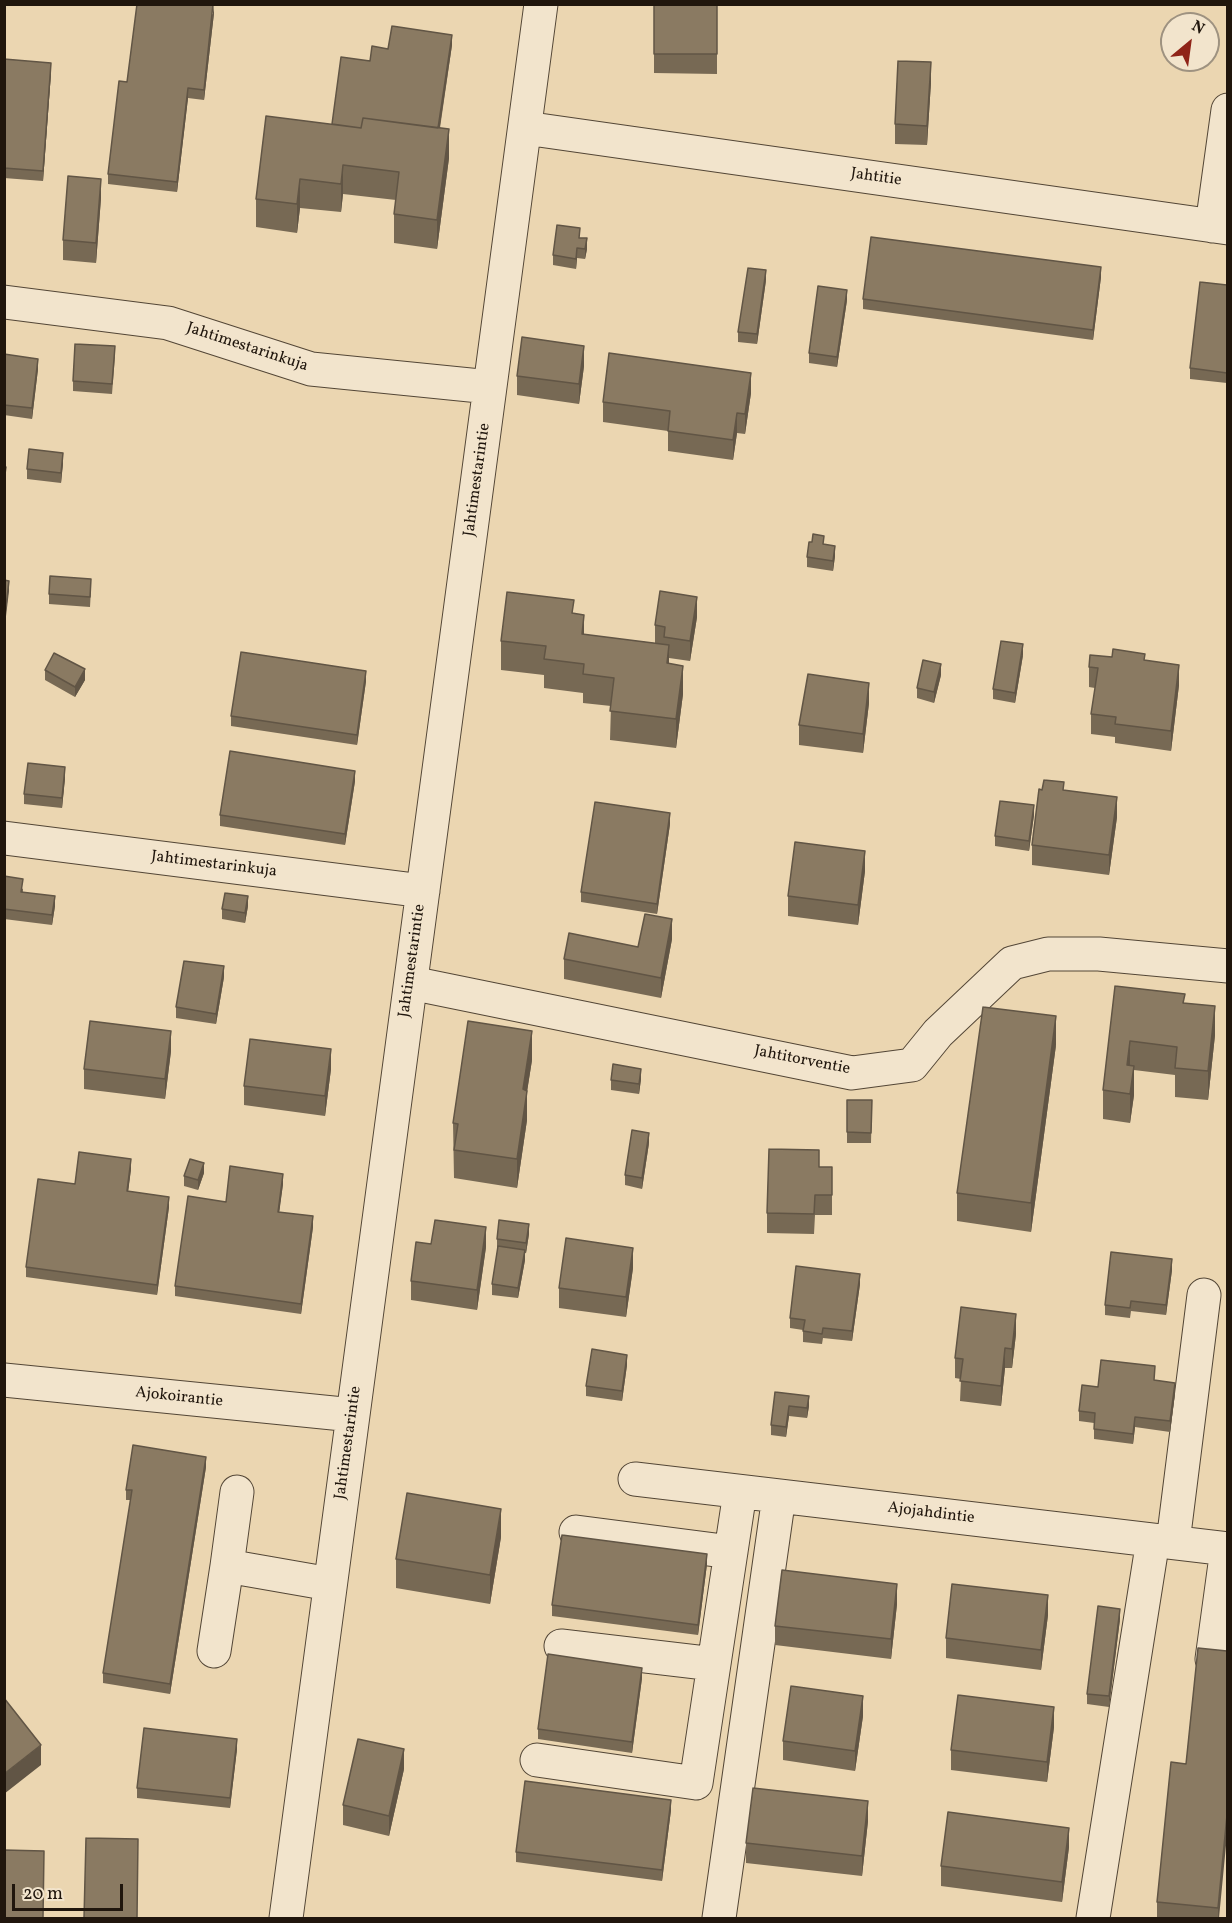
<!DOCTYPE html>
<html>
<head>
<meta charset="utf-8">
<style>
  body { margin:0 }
  #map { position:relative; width:1232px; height:1923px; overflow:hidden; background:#ebd6b1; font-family:Vollkorn,serif }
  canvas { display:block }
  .frame { position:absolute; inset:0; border:6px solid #20160d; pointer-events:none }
  .north { position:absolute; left:1160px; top:12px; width:60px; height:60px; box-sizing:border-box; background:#f2e4cc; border:2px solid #9e9280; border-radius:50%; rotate:29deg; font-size:16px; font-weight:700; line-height:24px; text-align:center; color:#20160d }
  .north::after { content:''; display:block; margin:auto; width:21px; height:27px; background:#8f2418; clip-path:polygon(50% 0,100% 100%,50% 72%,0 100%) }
  .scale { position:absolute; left:12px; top:1884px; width:111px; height:27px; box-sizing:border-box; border:3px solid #20160d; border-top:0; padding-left:8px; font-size:18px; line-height:21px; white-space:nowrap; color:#20160d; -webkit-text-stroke:4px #f2e4cc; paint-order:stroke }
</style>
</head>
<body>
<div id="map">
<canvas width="1232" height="1923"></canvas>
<div class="frame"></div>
<div class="north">N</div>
<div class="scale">20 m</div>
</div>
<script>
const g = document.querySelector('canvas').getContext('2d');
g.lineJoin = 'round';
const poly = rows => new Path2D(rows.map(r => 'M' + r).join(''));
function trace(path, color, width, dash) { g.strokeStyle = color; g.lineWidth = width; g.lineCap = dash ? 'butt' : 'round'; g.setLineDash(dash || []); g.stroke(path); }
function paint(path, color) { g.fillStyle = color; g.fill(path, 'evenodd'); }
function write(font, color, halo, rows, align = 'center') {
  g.font = font + ' Vollkorn,serif'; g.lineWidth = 5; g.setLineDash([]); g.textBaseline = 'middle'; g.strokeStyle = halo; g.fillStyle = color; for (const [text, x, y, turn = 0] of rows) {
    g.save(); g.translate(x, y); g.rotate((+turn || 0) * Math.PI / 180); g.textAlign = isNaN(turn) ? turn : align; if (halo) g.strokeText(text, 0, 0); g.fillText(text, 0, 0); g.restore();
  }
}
const minor = poly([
  [525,128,1228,228],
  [1212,226,1228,110],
  [4,302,168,323,311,369,490,387],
  [4,838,423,891],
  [411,983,852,1073,912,1065,938,1033,1012,963,1048,954,1099,954,1228,966],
  [4,1380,353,1415],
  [635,1479,1228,1549],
  [576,1532,731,1552],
  [1173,1542,1204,1295],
  [227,1566,237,1492],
  [561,1646,714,1664],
  [214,1651,227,1566,330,1584],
  [1212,1659,1227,1549],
  [537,1760,696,1783,740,1492],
  [286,1918,541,4],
  [719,1918,779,1496],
  [1093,1918,1153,1540]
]);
const wall = poly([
  [654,4,717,4,717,74,654,73],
  [214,13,204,100,188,98,177,192,108,184,108,174,127,82],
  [452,45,440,128,449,158,437,249,394,243,394,214,396,200,343,194,341,212,300,208,297,233,256,227,256,199,332,124,370,61,388,49],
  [4,59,51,73,43,181,4,178],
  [931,82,927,145,895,144,895,124],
  [101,198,96,263,63,260,63,240],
  [580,238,587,249,585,259,577,258,576,269,553,265,553,255],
  [1101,277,1093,340,863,309,863,299],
  [766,280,757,344,738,342,738,332],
  [1227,285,1227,383,1190,379,1190,368],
  [847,300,837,367,809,363,809,353],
  [4,354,38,369,32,419,4,415],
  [115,356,112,394,73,391,73,381],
  [584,366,579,404,517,395,517,376],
  [751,393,745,434,737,433,733,460,668,451,668,431,603,422,603,402],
  [63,463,61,483,27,479,27,469],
  [812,542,824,544,835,556,833,571,807,567,807,557],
  [91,589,90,607,49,604,49,594],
  [574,614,584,635,655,643,655,625,697,617,690,661,669,658,669,663,683,694,676,748,610,740,611,706,583,703,583,693,544,688,544,675,501,670,501,641],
  [1023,655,1015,703,993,699,993,689],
  [1145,660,1179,685,1171,751,1115,743,1115,737,1091,734,1091,714,1095,688,1089,687,1089,667],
  [45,670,85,680,75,697,45,680],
  [941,675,934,703,917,698,917,688],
  [366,681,357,745,231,726,231,716],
  [869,703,863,753,799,745,799,725],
  [65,778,62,808,24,804,24,794],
  [355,781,345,845,220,826,220,815],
  [1064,790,1117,817,1109,875,1032,865,1032,845],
  [1034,815,1029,851,995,846,995,836],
  [670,824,657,914,581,902,581,892],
  [865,871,858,925,788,916,788,896],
  [4,876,23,889,23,892,55,906,52,925,4,919],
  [248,906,245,923,222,919,222,909],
  [672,939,661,998,564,979,564,959,638,947],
  [224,977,216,1024,176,1018,176,1007],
  [1115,986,1185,1003,1215,1035,1208,1100,1175,1097,1175,1075,1134,1070,1134,1095,1130,1123,1103,1119,1103,1090],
  [1056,1045,1031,1232,957,1221,957,1193],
  [171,1051,165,1099,84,1089,84,1069],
  [532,1060,527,1091,527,1120,517,1188,454,1178,453,1123],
  [331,1069,325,1116,244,1105,244,1086],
  [641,1079,639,1094,611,1090,611,1080],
  [847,1100,872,1100,871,1143,847,1143],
  [649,1143,642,1189,625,1185,625,1175],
  [819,1167,832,1167,832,1215,815,1215,814,1234,767,1233,767,1213],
  [131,1169,128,1191,169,1207,157,1295,26,1277,26,1267],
  [204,1173,198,1190,184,1186,184,1176],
  [283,1184,279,1212,313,1227,301,1314,175,1296,175,1286,226,1202],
  [529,1234,526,1253,525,1253,525,1260,518,1298,492,1295,492,1284,498,1249,497,1249,497,1239],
  [486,1247,477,1310,411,1300,411,1281],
  [633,1268,626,1317,559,1308,559,1288],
  [1172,1270,1166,1315,1131,1311,1130,1318,1105,1315,1105,1305],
  [860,1284,852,1341,823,1338,822,1344,803,1342,803,1330,790,1328,790,1318],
  [1016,1334,1012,1368,1005,1368,1001,1406,960,1401,961,1379,955,1378,955,1358],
  [627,1365,622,1401,586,1396,586,1386],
  [1155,1380,1175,1393,1170,1432,1135,1427,1133,1444,1094,1439,1094,1423,1079,1421,1079,1411,1098,1387],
  [775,1392,809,1406,807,1418,789,1416,786,1437,771,1435,771,1425],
  [206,1467,170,1694,103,1683,103,1673,131,1500,126,1500,126,1490],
  [501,1537,490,1604,396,1588,396,1559],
  [707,1564,698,1635,552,1616,552,1605],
  [897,1604,891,1659,775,1645,775,1626],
  [1048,1615,1041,1670,946,1658,946,1638],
  [1120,1619,1109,1707,1087,1704,1087,1694],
  [1198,1648,1219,1918,1157,1918,1157,1902,1186,1764],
  [642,1678,632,1753,538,1739,538,1729],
  [863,1716,855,1771,783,1760,783,1741],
  [1054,1727,1047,1782,951,1770,951,1750],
  [237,1749,230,1808,137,1798,137,1788],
  [404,1769,389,1836,343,1825,343,1805],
  [671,1810,662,1881,516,1862,516,1852],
  [868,1821,862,1876,746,1863,746,1843],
  [1069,1847,1062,1902,941,1886,941,1866]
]);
const shadedWall = poly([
  [214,4,214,13,204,100,204,90],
  [452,35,452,45,436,152,436,142],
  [931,62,931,82,927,145,927,126],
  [51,63,51,73,43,181,43,171],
  [188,88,188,98,177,192,177,182],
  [449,129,449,158,437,249,437,220],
  [343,165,343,194,341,212,341,184],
  [101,179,101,198,96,263,96,243],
  [300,179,300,208,297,233,297,204],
  [587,238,587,249,585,259,585,249],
  [577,248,577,258,576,269,576,259],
  [1101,267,1101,277,1093,340,1093,330],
  [766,270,766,280,757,344,757,334],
  [847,290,847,300,837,367,837,357],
  [584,346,584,366,579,404,579,384],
  [38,359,38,369,32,419,32,408],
  [751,373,751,393,745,434,745,414],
  [737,413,737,433,733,460,733,440],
  [63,453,63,463,61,483,61,473],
  [835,546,835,556,833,571,833,561],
  [9,581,9,591,4,633,4,622],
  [697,597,697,617,690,661,690,641],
  [584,615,584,644,582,634],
  [1023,644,1023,655,1015,703,1015,693],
  [669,645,669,674,667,663],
  [941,664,941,675,934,703,934,692],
  [1179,665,1179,685,1171,751,1171,731],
  [683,666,683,694,676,748,676,719],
  [85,669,85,680,75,697,75,687],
  [366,671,366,681,357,745,357,735],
  [869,683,869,703,863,753,863,734],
  [65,767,65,778,62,808,62,798],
  [355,771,355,781,345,845,345,834],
  [1117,797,1117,817,1109,875,1109,855],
  [1034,805,1034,815,1029,851,1029,841],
  [670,813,670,824,657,914,657,904],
  [865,851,865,871,858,925,858,905],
  [55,896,55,906,52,925,52,915],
  [248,896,248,906,245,923,245,913],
  [672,919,672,939,661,998,661,978],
  [224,966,224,977,216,1024,216,1014],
  [1215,1006,1215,1035,1208,1100,1208,1071],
  [1056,1016,1056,1045,1031,1232,1031,1203],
  [171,1031,171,1051,165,1099,165,1079],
  [532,1031,532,1060,523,1118,523,1089],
  [1130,1041,1130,1070,1127,1094,1127,1065],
  [331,1049,331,1069,325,1116,325,1096],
  [1134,1066,1134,1095,1130,1123,1130,1094],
  [641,1069,641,1079,639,1094,639,1084],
  [527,1091,527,1120,517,1188,517,1159],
  [649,1133,649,1143,642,1189,642,1178],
  [131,1159,131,1169,127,1201,127,1191],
  [204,1163,204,1173,198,1190,198,1180],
  [283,1174,283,1184,278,1222,278,1212],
  [169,1197,169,1207,157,1295,157,1285],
  [313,1216,313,1227,301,1314,301,1304],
  [529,1224,529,1234,526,1253,526,1243],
  [486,1227,486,1247,477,1310,477,1290],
  [633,1248,633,1268,626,1317,626,1297],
  [525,1250,525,1260,518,1298,518,1288],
  [1172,1259,1172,1270,1166,1315,1166,1305],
  [860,1274,860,1284,852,1341,852,1331],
  [1016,1314,1016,1334,1012,1368,1012,1349],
  [1005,1348,1005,1368,1001,1406,1001,1386],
  [627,1355,627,1365,622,1401,622,1391],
  [1175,1383,1175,1393,1170,1432,1170,1421],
  [809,1396,809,1406,807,1418,807,1408],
  [789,1406,789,1416,786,1437,786,1427],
  [1135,1417,1135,1427,1133,1444,1133,1434],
  [206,1457,206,1467,170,1694,170,1684],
  [501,1509,501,1537,490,1604,490,1575],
  [707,1554,707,1564,698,1635,698,1625],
  [897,1584,897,1604,891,1659,891,1639],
  [1048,1595,1048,1615,1041,1670,1041,1650],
  [1120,1609,1120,1619,1109,1707,1109,1696],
  [642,1668,642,1678,632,1753,632,1742],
  [863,1696,863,1716,855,1771,855,1751],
  [1054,1707,1054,1727,1047,1782,1047,1762],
  [237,1739,237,1749,230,1808,230,1798],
  [41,1745,41,1765,4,1794,4,1774],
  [404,1749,404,1769,389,1836,389,1816],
  [671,1800,671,1810,662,1881,662,1870],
  [868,1801,868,1821,862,1876,862,1856],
  [1227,1815,1227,1835,1219,1918,1218,1918,1218,1908],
  [1069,1828,1069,1847,1062,1902,1062,1882]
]);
const building = poly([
  [137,4,213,4,204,90,188,88,177,182,108,174,119,81,127,82,137,4],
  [654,4,717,4,717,54,654,54,654,4],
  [392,26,452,35,438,128,363,118,361,128,332,124,341,57,370,61,372,46,388,49,392,26],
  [4,59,51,63,43,171,4,168,4,59],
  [898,61,931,62,927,126,895,124,898,61],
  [266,116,361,128,363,118,449,129,437,220,394,214,399,172,343,165,341,184,300,179,297,204,256,199,266,116],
  [68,176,101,179,96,243,63,240,68,176],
  [557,225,580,228,579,238,587,238,585,249,577,248,576,259,553,255,557,225],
  [871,237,1101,267,1093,330,863,299,871,237],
  [748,268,766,270,757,334,738,332,748,268],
  [1200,282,1227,285,1227,373,1190,368,1200,282],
  [818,286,847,290,837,357,809,353,818,286],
  [522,337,584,346,579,384,517,376,522,337],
  [75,344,115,346,112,384,73,381,75,344],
  [609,353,751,373,745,414,737,413,733,440,668,431,670,411,603,402,609,353],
  [4,354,38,359,32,408,4,405,4,354],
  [29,449,63,453,61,473,27,469,29,449],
  [4,467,6,467,4,481,4,467],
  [813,534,824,536,823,544,835,546,833,561,807,557,809,542,812,542,813,534],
  [50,576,91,579,90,597,49,594,50,576],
  [4,580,9,581,4,622,4,580],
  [660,591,697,597,690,641,664,637,665,627,655,625,660,591],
  [507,592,574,600,572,613,584,615,582,634,669,645,667,663,683,666,676,719,610,711,614,678,583,674,584,664,544,659,546,646,501,641,507,592],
  [1001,641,1023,644,1015,693,993,689,1001,641],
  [1113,649,1145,654,1144,660,1179,665,1171,731,1115,724,1116,717,1091,714,1098,668,1089,667,1090,655,1112,657,1113,649],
  [241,652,366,671,357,735,231,716,241,652],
  [54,653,85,669,75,687,45,670,54,653],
  [923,660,941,664,934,692,917,688,923,660],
  [808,674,869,683,863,734,799,725,808,674],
  [230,751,355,771,345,834,220,815,230,751],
  [28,763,65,767,62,798,24,794,28,763],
  [1044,780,1064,782,1063,790,1117,797,1109,855,1032,845,1039,789,1042,790,1044,780],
  [1000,801,1034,805,1029,841,995,836,1000,801],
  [595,802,670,813,657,904,581,892,595,802],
  [795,842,865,851,858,905,788,896,795,842],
  [4,876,23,879,21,892,55,896,52,915,4,909,4,876],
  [225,893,248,896,245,913,222,909,225,893],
  [645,914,672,919,661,978,564,959,569,933,638,947,645,914],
  [184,961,224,966,216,1014,176,1007,184,961],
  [1115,986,1185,994,1183,1003,1215,1006,1208,1071,1175,1068,1177,1047,1130,1041,1127,1065,1134,1066,1130,1094,1103,1090,1115,986],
  [983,1007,1056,1016,1031,1203,957,1193,983,1007],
  [90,1021,171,1031,165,1079,84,1069,90,1021],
  [468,1021,532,1031,523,1089,527,1091,517,1159,454,1150,458,1124,453,1123,468,1021],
  [250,1039,331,1049,325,1096,244,1086,250,1039],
  [613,1064,641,1069,639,1084,611,1080,613,1064],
  [847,1100,872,1100,871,1133,847,1132,847,1100],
  [632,1130,649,1133,642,1178,625,1175,632,1130],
  [769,1149,819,1150,819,1167,832,1167,832,1195,815,1195,814,1214,767,1213,769,1149],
  [79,1152,131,1159,127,1191,169,1197,157,1285,26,1267,38,1179,75,1184,79,1152],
  [190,1159,204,1163,198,1180,184,1176,190,1159],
  [230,1166,283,1174,278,1212,313,1216,301,1304,175,1286,188,1196,226,1202,230,1166],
  [435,1220,486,1227,477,1290,411,1281,416,1242,431,1244,435,1220],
  [499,1220,529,1224,526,1243,497,1239,499,1220],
  [566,1238,633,1248,626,1297,559,1288,566,1238],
  [498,1246,525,1250,518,1288,492,1284,498,1246],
  [1111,1252,1172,1259,1166,1305,1131,1301,1130,1308,1105,1305,1111,1252],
  [796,1266,860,1274,852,1331,823,1328,822,1334,803,1331,805,1320,790,1318,796,1266],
  [961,1307,1016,1314,1012,1349,1005,1348,1001,1386,960,1381,963,1359,955,1358,961,1307],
  [592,1349,627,1355,622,1391,586,1386,592,1349],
  [1101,1360,1155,1366,1154,1380,1175,1383,1170,1421,1135,1417,1133,1434,1094,1429,1095,1413,1079,1411,1082,1385,1098,1387,1101,1360],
  [775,1392,809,1396,807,1408,789,1406,786,1427,771,1425,775,1392],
  [133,1445,206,1457,170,1684,103,1673,132,1490,126,1490,133,1445],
  [407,1493,501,1509,490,1575,396,1559,407,1493],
  [562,1535,707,1554,698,1625,552,1605,562,1535],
  [782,1570,897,1584,891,1639,775,1626,782,1570],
  [952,1584,1048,1595,1041,1650,946,1638,952,1584],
  [1098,1606,1120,1609,1109,1696,1087,1694,1098,1606],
  [1198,1648,1227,1651,1227,1815,1218,1908,1157,1902,1171,1762,1186,1764,1198,1648],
  [548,1654,642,1668,632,1742,538,1729,548,1654],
  [791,1686,863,1696,855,1751,783,1741,791,1686],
  [958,1695,1054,1707,1047,1762,951,1750,958,1695],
  [4,1698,41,1745,4,1774,4,1698],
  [144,1728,237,1739,230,1798,137,1788,144,1728],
  [358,1739,404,1749,389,1816,343,1805,358,1739],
  [525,1781,671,1800,662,1870,516,1852,525,1781],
  [753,1788,868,1801,862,1856,746,1843,753,1788],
  [948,1812,1069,1828,1062,1882,941,1866,948,1812],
  [86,1838,138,1839,137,1918,84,1918,86,1838],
  [4,1850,44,1851,43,1918,4,1918,4,1850]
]);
const streetNames = [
  ["Jahtitie",876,178,8],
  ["Jahtimestarinkuja",247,348,18],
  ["Jahtimestarintie",478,480,-82],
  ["Jahtimestarinkuja",214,865,7],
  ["Jahtimestarintie",413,961,-82],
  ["Jahtitorventie",802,1061,11],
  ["Ajokoirantie",179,1398,6],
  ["Jahtimestarintie",349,1443,-82],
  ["Ajojahdintie",931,1514,7]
];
trace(minor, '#534636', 35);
trace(minor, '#f2e4cc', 33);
paint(wall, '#776954');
paint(shadedWall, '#615545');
paint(building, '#8a7a62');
trace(building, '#615545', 1.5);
write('16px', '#20160d', '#f2e4cc', streetNames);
</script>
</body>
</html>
